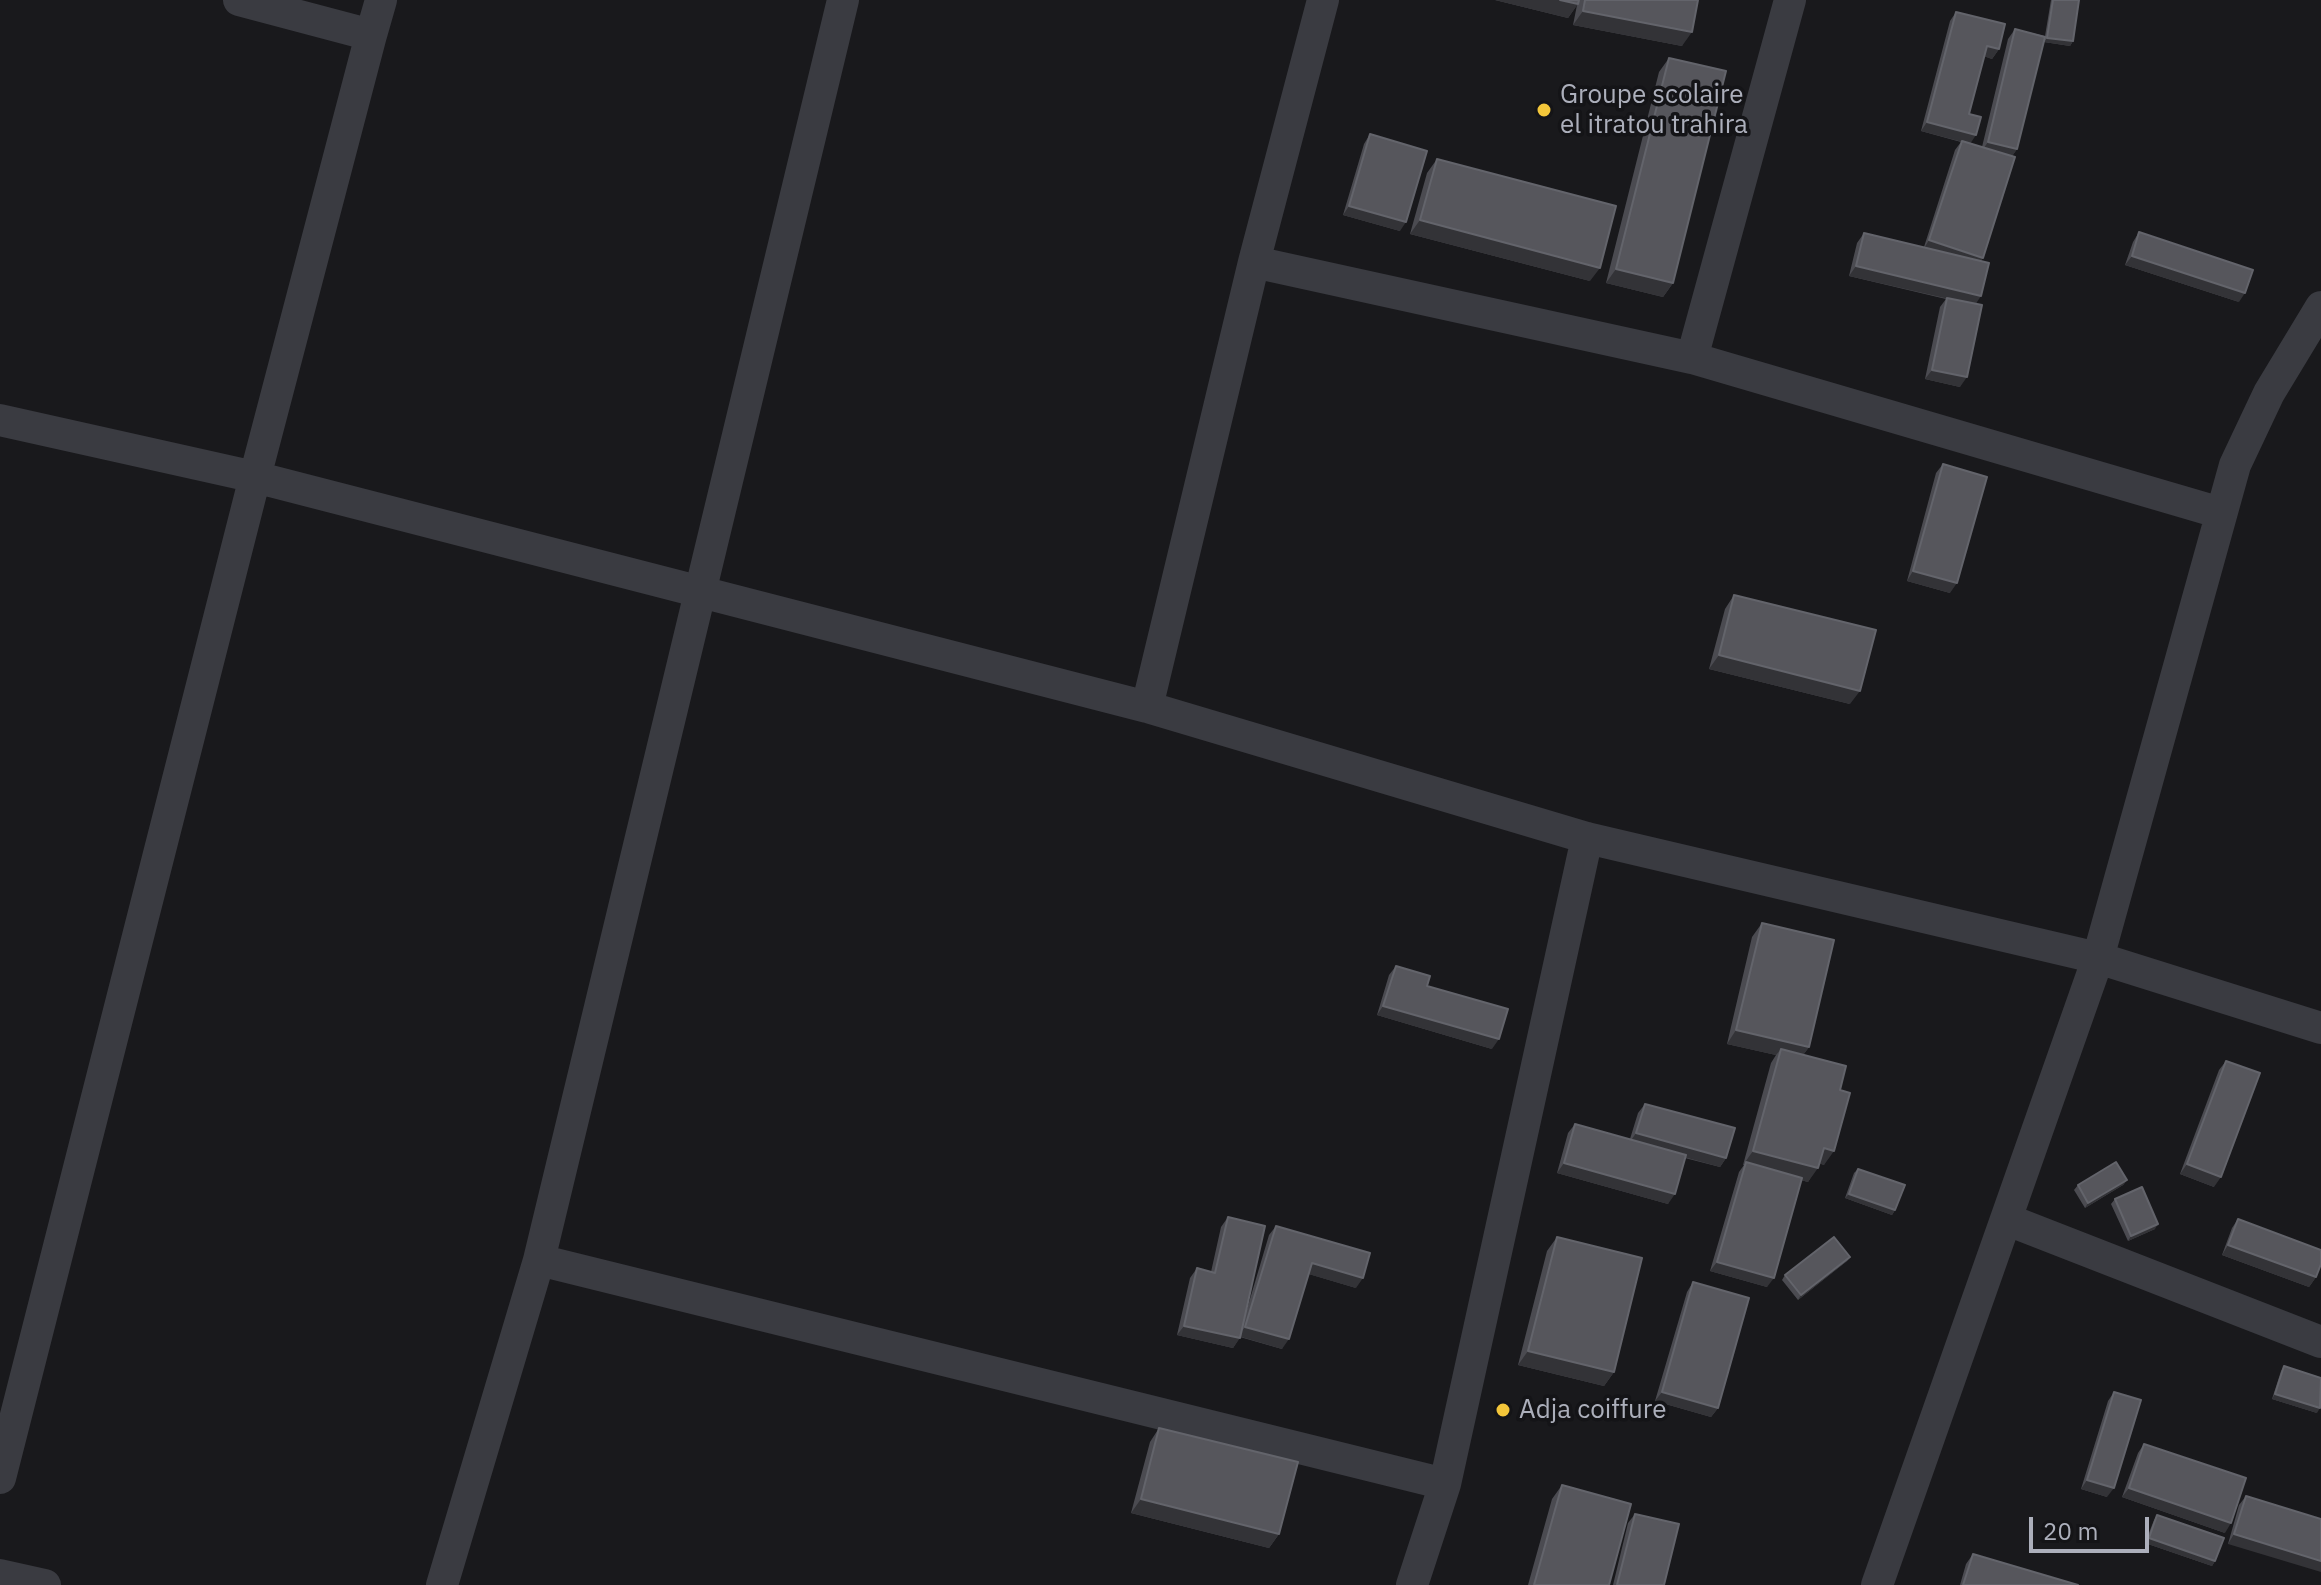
<!DOCTYPE html>
<html>
<head>
<meta charset="utf-8">
<style>
  body { margin:0 }
  #map { position:relative; width:2321px; height:1585px; overflow:hidden; background:#19191c; font-family:"IBM Plex Sans",sans-serif }
  canvas { display:block }
  .scale { position:absolute; left:2029px; top:1517px; width:120px; height:36px; box-sizing:border-box; border:4px solid #acafbb; border-top:0; padding-left:10px; font-size:24px; line-height:28px; white-space:nowrap; color:#acafbb; -webkit-text-stroke:6px #141417; paint-order:stroke }
</style>
</head>
<body>
<div id="map">
<canvas width="2321" height="1585"></canvas>
<div class="scale">20 m</div>
</div>
<script>
const g = document.querySelector('canvas').getContext('2d');
g.lineJoin = 'round';
const poly = rows => new Path2D(rows.map(r => 'M' + r).join(''));
function trace(path, color, width, dash) { g.strokeStyle = color; g.lineWidth = width; g.lineCap = dash ? 'butt' : 'round'; g.setLineDash(dash || []); g.stroke(path); }
function paint(path, color) { g.fillStyle = color; g.fill(path, 'evenodd'); }
function write(font, color, halo, rows, align = 'center') {
  g.font = font + ' "IBM Plex Sans",sans-serif'; g.lineWidth = 7; g.setLineDash([]); g.textBaseline = 'middle'; g.strokeStyle = halo; g.fillStyle = color; for (const [text, x, y, turn = 0] of rows) {
    g.save(); g.translate(x, y); g.rotate((+turn || 0) * Math.PI / 180); g.textAlign = isNaN(turn) ? turn : align; if (halo) g.strokeText(text, 0, 0); g.fillText(text, 0, 0); g.restore();
  }
}
const street = poly([
  [371,35,381,0],
  [1254,262,1692,358,2221,513],
  [1692,358,1790,0],
  [0,420,255,477,1147,707,1587,838,2098,958,2321,1028],
  [1147,707,1254,262,1323,0],
  [2008,1220,2321,1342],
  [539,1260,1445,1484],
  [0,1478,255,477,371,35,239,0],
  [0,1575,45,1585],
  [442,1585,539,1260,843,0],
  [1412,1585,1445,1484,1587,838],
  [1877,1585,2098,958,2235,465,2269,393,2321,307]
]);
const wall = poly([
  [1495,0,1698,0,1682,46,1573,25,1577,5,1568,18],
  [2051,0,2079,0,2073,41,2070,46,2044,42,2017,149,2012,156,1981,261,1976,304,1960,387,1925,379,1940,307,1946,299,1849,276,1857,243,1864,233,1924,247,1955,150,1961,142,1921,131,1950,21,1956,12,1999,49,1992,59,1984,56,1969,114,1970,143,1982,147,2008,39,2015,29,2045,36],
  [1669,58,1673,283,1663,297,1606,283,1659,72],
  [1370,134,1400,231,1343,215,1364,144],
  [1437,159,1590,281,1410,234,1427,173],
  [2139,232,2239,302,2125,265,2133,242],
  [1943,464,1950,593,1907,581,1936,473],
  [1734,595,1850,704,1709,669,1725,609],
  [1762,923,1809,1047,1803,1055,1840,1090,1824,1165,1819,1163,1808,1182,1801,1180,1767,1287,1710,1271,1739,1172,1744,1165,1743,1165,1771,1063,1776,1055,1727,1044,1752,937],
  [1396,966,1427,986,1492,1049,1377,1015,1389,975],
  [2226,1061,2214,1187,2180,1174,2219,1070],
  [1645,1104,1726,1158,1720,1167,1685,1158,1668,1204,1557,1173,1568,1133,1575,1124,1630,1139,1638,1113],
  [1858,1169,1895,1210,1892,1215,1845,1198,1854,1173],
  [2127,1180,2123,1185,2085,1208,2074,1190,2078,1185],
  [2115,1199,2155,1229,2128,1241,2111,1204],
  [1228,1217,1247,1309,1269,1235,1276,1226,1356,1288,1309,1274,1282,1349,1240,1337,1233,1348,1177,1335,1190,1278,1197,1268,1211,1272,1221,1227],
  [2238,1219,2316,1277,2309,1287,2222,1255,2232,1228],
  [1557,1237,1614,1372,1604,1386,1518,1365,1547,1251],
  [1850,1257,1847,1261,1798,1300,1782,1280,1785,1275],
  [1693,1282,1718,1408,1711,1417,1655,1401,1687,1292],
  [2284,1366,2317,1413,2272,1399,2281,1371],
  [2114,1392,2107,1497,2081,1489,2108,1401],
  [1159,1428,1279,1534,1269,1548,1131,1513,1150,1442],
  [2144,1444,2225,1533,2122,1497,2138,1453],
  [1562,1485,1609,1585,1528,1585,1552,1499],
  [2246,1496,2321,1519,2228,1544,2239,1505],
  [1635,1514,1664,1585,1613,1585,1628,1523],
  [2157,1515,2215,1561,2212,1566,2145,1543,2154,1520],
  [1973,1554,2078,1585,1960,1585,1966,1564]
]);
const shadedWall = poly([
  [1495,0,1560,0,1578,4,1568,18],
  [1583,11,1692,32,1682,46,1573,25],
  [2047,38,2073,41,2070,46,2044,42],
  [1987,46,1999,49,1992,59,1980,55],
  [1927,122,1976,135,1970,144,1921,131],
  [1988,142,2017,149,2011,158,1981,152],
  [1349,206,1406,222,1400,231,1343,215],
  [1420,220,1600,268,1590,281,1410,234],
  [1929,240,1983,258,1977,267,1923,250],
  [2132,256,2245,293,2239,302,2125,265],
  [1856,266,1981,296,1975,305,1849,276],
  [1616,269,1673,283,1663,297,1606,283],
  [1932,370,1967,377,1960,387,1925,379],
  [1913,571,1957,583,1950,593,1907,581],
  [1719,655,1860,691,1850,704,1709,669],
  [1383,1006,1499,1039,1492,1049,1377,1015],
  [1736,1030,1809,1047,1799,1061,1781,1049,1776,1055,1727,1044],
  [1636,1133,1726,1158,1720,1167,1630,1142],
  [1824,1148,1834,1151,1824,1165,1814,1162],
  [1753,1151,1818,1168,1808,1182,1745,1165,1746,1162,1743,1165],
  [1564,1163,1675,1194,1668,1204,1557,1173],
  [2187,1164,2221,1177,2214,1187,2180,1174],
  [2127,1180,2123,1185,2085,1208,2088,1203],
  [1849,1194,1895,1210,1892,1215,1845,1198],
  [2158,1224,2155,1229,2128,1241,2131,1236],
  [2228,1245,2316,1277,2309,1287,2222,1255],
  [1850,1257,1847,1261,1798,1300,1801,1295],
  [1717,1262,1774,1278,1767,1287,1710,1271],
  [1312,1263,1363,1278,1356,1288,1305,1273],
  [1184,1326,1240,1338,1233,1348,1177,1335],
  [1245,1327,1289,1339,1282,1349,1238,1336],
  [1528,1351,1614,1372,1604,1386,1518,1365],
  [1662,1392,1718,1408,1711,1417,1655,1401],
  [2275,1394,2320,1408,2317,1413,2272,1399],
  [2087,1480,2114,1488,2107,1497,2081,1489],
  [2129,1488,2231,1523,2225,1533,2122,1497],
  [1141,1499,1279,1534,1269,1548,1131,1513],
  [2234,1534,2321,1561,2321,1572,2228,1544],
  [2149,1538,2215,1561,2212,1566,2145,1543]
]);
const building = poly([
  [1560,0,1579,0,1578,4,1560,0],
  [1585,0,1698,0,1692,32,1583,11,1585,0],
  [2053,0,2079,0,2073,41,2047,38,2053,0],
  [1956,12,2005,24,1999,49,1987,46,1969,114,1981,117,1976,135,1927,122,1956,12],
  [2015,29,2045,37,2017,149,1988,142,2015,29],
  [1669,58,1726,71,1673,283,1616,269,1669,58],
  [1370,134,1427,151,1406,222,1349,206,1370,134],
  [1962,141,2015,157,1983,258,1929,240,1962,141],
  [1437,159,1616,206,1600,268,1420,220,1437,159],
  [2139,232,2253,270,2245,293,2132,256,2139,232],
  [1864,233,1989,263,1981,296,1856,266,1864,233],
  [1947,298,1982,305,1967,377,1932,370,1947,298],
  [1943,464,1987,477,1957,583,1913,571,1943,464],
  [1734,595,1876,630,1860,691,1719,655,1734,595],
  [1762,923,1834,940,1809,1047,1736,1030,1762,923],
  [1396,966,1430,976,1427,986,1508,1009,1499,1039,1383,1006,1396,966],
  [1781,1049,1846,1066,1840,1090,1850,1093,1834,1151,1824,1148,1818,1168,1753,1151,1781,1049],
  [2226,1061,2260,1073,2221,1177,2187,1164,2226,1061],
  [1645,1104,1735,1128,1726,1158,1636,1133,1645,1104],
  [1575,1124,1686,1155,1675,1194,1564,1163,1575,1124],
  [1746,1162,1802,1178,1774,1278,1717,1262,1746,1162],
  [2116,1162,2127,1180,2088,1203,2078,1185,2116,1162],
  [1858,1169,1905,1185,1895,1210,1849,1194,1858,1169],
  [2142,1187,2158,1224,2131,1236,2115,1199,2142,1187],
  [1228,1217,1265,1226,1240,1338,1184,1326,1197,1268,1215,1273,1228,1217],
  [2238,1219,2321,1250,2321,1264,2316,1277,2228,1245,2238,1219],
  [1276,1226,1370,1253,1363,1278,1312,1263,1289,1339,1245,1327,1276,1226],
  [1557,1237,1642,1258,1614,1372,1528,1351,1557,1237],
  [1834,1237,1850,1257,1801,1295,1785,1275,1834,1237],
  [1693,1282,1749,1298,1718,1408,1662,1392,1693,1282],
  [2284,1366,2321,1378,2320,1408,2275,1394,2284,1366],
  [2114,1392,2141,1400,2114,1488,2087,1480,2114,1392],
  [1159,1428,1298,1462,1279,1534,1141,1499,1159,1428],
  [2144,1444,2246,1478,2231,1523,2129,1488,2144,1444],
  [1562,1485,1631,1504,1609,1585,1534,1585,1562,1485],
  [2246,1496,2321,1519,2321,1561,2234,1534,2246,1496],
  [1635,1514,1679,1524,1664,1585,1617,1585,1635,1514],
  [2157,1515,2224,1538,2215,1561,2149,1538,2157,1515],
  [1973,1554,2078,1585,1963,1585,1973,1554]
]);
const markers = [
  [1544,110,8,"#f3c63a"],
  [1503,1410,8,"#f3c63a"]
];
const poiNames = [
  ["Groupe scolaire",1560,95],
  ["el itratou trahira",1560,125],
  ["Adja coiffure",1519,1410]
];
trace(street, '#3a3b41', 32);
paint(wall, '#4b4b51');
paint(shadedWall, '#333337');
paint(building, '#56565c');
trace(building, '#63646b', 2);
for (const [x, y, r, color] of markers) { const dot = new Path2D(); dot.arc(x, y, r, 0, 2 * Math.PI); g.fillStyle = color; g.fill(dot); trace(dot, '#141417', 3); }
write('26px', '#acafbb', '#141417', poiNames, 'left');
</script>
</body>
</html>
